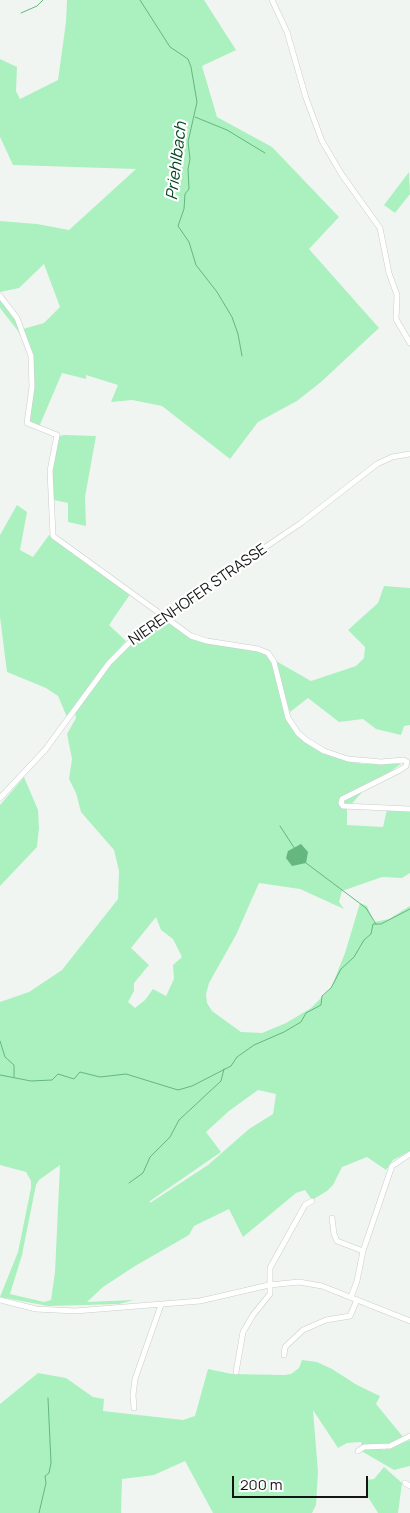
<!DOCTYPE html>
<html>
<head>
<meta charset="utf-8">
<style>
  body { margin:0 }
  #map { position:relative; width:410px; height:1513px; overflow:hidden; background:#f1f5f2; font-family:Manrope,sans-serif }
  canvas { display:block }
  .scale { position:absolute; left:232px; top:1476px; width:136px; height:22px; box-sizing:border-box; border:2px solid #141615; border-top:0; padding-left:6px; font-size:15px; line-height:18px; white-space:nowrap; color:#141615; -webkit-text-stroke:4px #fff; paint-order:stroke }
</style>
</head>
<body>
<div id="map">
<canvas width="410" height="1513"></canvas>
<div class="scale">200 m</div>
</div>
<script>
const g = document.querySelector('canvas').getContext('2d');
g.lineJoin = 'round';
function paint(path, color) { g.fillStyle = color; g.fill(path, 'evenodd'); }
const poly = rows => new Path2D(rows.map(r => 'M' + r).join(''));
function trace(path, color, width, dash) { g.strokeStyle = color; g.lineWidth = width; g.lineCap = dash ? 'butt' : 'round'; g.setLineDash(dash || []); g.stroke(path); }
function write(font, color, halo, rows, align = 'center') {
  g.font = font + ' Manrope,sans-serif'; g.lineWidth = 4.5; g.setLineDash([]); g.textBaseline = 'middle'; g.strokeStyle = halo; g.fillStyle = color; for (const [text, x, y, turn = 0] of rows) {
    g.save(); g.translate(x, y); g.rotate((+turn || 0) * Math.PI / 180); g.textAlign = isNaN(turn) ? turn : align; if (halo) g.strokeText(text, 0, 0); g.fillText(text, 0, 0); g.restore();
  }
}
const green = poly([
  [67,0,204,0,236,50,202,66,217,117,272,147,339,217,309,249,379,328,321,382,297,401,258,422,230,459,162,406,132,400,111,402,118,385,86,375,86,379,62,373,39,427,29,420,34,375,33,356,18,331,0,308,0,293,17,315,23,329,44,323,60,307,44,264,19,288,0,292,0,221,37,224,69,230,136,169,13,165,0,137,0,59,17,67,16,91,20,99,58,80,66,22],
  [409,172,410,194,395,213,384,205],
  [64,435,96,436,85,497,86,526,68,522,68,503,54,500,52,470,59,436],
  [17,505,27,512,20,550,33,557,49,535,131,593,109,625,126,641,106,663,67,717,58,696,46,688,7,672,0,617,0,535],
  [384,586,410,588,410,725,404,726,401,735,376,729,363,719,339,722,308,698,290,712,286,701,286,718,296,734,346,761,364,764,401,764,364,790,347,809,347,825,383,827,387,809,410,812,410,873,402,878,382,877,342,891,339,902,344,909,300,889,259,883,236,935,209,983,206,994,207,1003,212,1011,241,1032,262,1033,286,1023,311,1008,331,988,345,953,360,903,367,906,374,922,389,919,410,906,410,1151,393,1160,386,1170,367,1157,342,1167,333,1185,327,1191,312,1200,305,1190,296,1193,243,1237,229,1209,194,1226,189,1235,135,1266,103,1287,87,1302,134,1300,119,1304,48,1306,0,1297,18,1252,31,1188,31,1181,26,1172,0,1165,0,1002,29,992,62,970,118,899,119,871,114,850,81,812,76,793,69,779,72,759,67,734,76,718,75,713,110,665,145,630,165,620,191,638,265,652,276,661,311,681,356,666,364,658,365,647,348,630,378,603],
  [156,917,161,930,173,939,182,957,173,965,174,979,166,996,153,989,145,1000,135,1008,128,1002,134,991,134,983,149,965,131,948],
  [258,1090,276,1094,273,1114,249,1129,208,1165,150,1203,150,1201,221,1152,206,1132,229,1111],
  [60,1165,55,1272,51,1300,44,1302,10,1294,22,1255,36,1185,39,1180],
  [24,777,38,810,39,828,37,847,0,886,0,805],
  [302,1360,317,1362,332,1369,357,1385,380,1396,376,1404,404,1438,384,1447,383,1450,410,1440,410,1466,394,1470,363,1452,361,1442,347,1443,338,1448,313,1410,318,1472,316,1505,312,1513,213,1513,185,1461,154,1475,122,1479,121,1513,0,1513,0,1404,38,1373,66,1378,93,1397,104,1399,103,1411,183,1420,195,1416,208,1369,232,1374,284,1375,291,1374,299,1368],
  [384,1467,402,1483,398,1513,378,1513,368,1497,366,1480,374,1479]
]);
const water = poly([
  [301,844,308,852,306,863,292,866,286,858,288,851]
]);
const stream = poly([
  [140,0,170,47,188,59,191,67,197,102,188,142,190,159,188,169,189,189,185,194,184,209,178,226,189,242,196,265,217,292,232,317,238,334,242,356],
  [21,13,37,6,43,0],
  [195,117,227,130,265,153],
  [280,826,295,849],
  [306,863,366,908,376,924],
  [0,1041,5,1057,14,1065,14,1077],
  [0,1075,31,1081,52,1080,58,1074,74,1079,80,1072,100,1077,126,1074,178,1090,192,1086,231,1066,237,1057,254,1045,284,1032,301,1022,306,1013,321,1005,322,996,331,988,341,969,354,957,364,940,371,934,373,924,381,924,410,909],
  [129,1183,143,1173,150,1157,170,1137,179,1120,221,1081,224,1069],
  [39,1513,46,1483,45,1476,49,1473,51,1463,48,1398]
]);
const minor = poly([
  [272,0,287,32,306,98,322,141,342,175,380,228,389,273,397,295,396,319,410,343],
  [0,296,17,318,31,356,32,387,27,423,57,435,50,471,53,536,191,636,207,641,258,649,268,653,274,662,288,718,298,733,306,740,324,751,348,759,381,762,404,760,407,762,406,766,400,770,342,799,341,803,343,806,410,809],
  [0,798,45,750,109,663,140,632,301,523,377,464,392,457,410,454],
  [332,1218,334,1234,337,1241,363,1251],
  [351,1297,357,1281,363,1251,392,1166,410,1154],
  [0,1300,36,1309,75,1311,200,1301,269,1285,299,1282,322,1286,410,1321],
  [284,1355,285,1347,303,1330,326,1320,350,1316,357,1300],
  [236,1372,243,1332,253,1315,270,1294,270,1268,305,1205,312,1201],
  [134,1408,133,1395,135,1379,161,1305],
  [358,1451,364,1447,390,1446,410,1436],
  [405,1483,410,1486]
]);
const streetNames = [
  ["NIERENHOFER STRASSE",198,595,-35]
];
const waterNames = [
  ["Priehlbach",177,161,-83]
];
paint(green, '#abf1bf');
paint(water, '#65b67f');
trace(stream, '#65b67f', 1);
trace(minor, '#c9ceca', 6);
trace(minor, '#fff', 5);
write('15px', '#141615', '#fff', streetNames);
write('italic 16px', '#044623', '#fff', waterNames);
</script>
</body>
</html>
